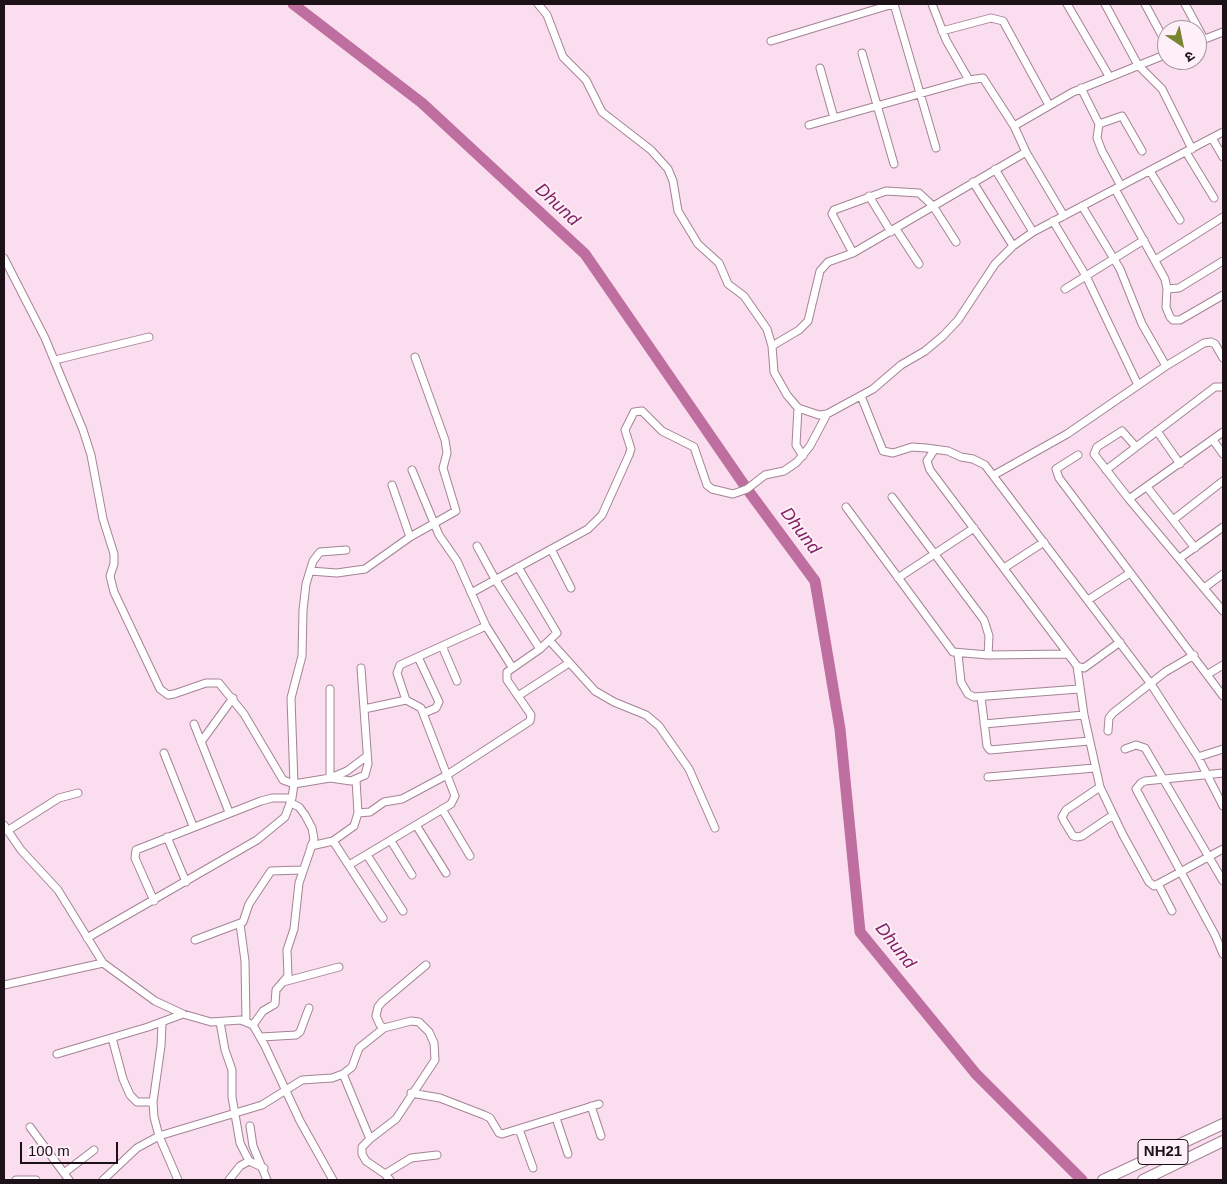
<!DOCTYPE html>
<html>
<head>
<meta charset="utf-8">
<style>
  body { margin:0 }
  #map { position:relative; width:1227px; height:1184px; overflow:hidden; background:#faddee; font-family:Arial,"Noto Sans Devanagari",sans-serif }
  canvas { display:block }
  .frame { position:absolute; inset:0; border:5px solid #1d1118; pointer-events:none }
  .north { position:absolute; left:1157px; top:20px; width:50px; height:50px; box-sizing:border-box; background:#feeff8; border:1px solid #a4969e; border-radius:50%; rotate:146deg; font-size:14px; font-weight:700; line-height:20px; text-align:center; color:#1d1118 }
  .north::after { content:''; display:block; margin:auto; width:18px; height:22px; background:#788533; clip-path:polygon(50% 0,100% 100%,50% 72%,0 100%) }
  .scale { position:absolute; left:20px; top:1142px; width:98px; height:22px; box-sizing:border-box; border:2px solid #1d1118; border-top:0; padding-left:6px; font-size:15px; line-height:18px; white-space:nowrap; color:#1d1118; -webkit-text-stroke:4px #feeff8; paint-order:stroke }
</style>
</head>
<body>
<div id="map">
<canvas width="1227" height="1184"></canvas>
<div class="frame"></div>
<div class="north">उ</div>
<div class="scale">100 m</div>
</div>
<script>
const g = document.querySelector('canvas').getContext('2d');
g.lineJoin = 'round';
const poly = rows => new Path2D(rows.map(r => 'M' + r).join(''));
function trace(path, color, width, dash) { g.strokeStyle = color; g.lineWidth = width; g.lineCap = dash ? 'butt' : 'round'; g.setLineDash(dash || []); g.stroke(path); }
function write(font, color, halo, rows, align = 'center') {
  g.font = font + ' Arial,sans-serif'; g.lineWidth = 4; g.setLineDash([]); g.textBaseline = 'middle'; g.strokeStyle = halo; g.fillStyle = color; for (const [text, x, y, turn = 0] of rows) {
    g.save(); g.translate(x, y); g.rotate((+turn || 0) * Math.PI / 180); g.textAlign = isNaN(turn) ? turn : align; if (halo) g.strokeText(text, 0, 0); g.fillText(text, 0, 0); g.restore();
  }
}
const river = poly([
  [293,4,422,103,585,254,747,489,815,581,840,729,860,932,976,1074,1082,1180]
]);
const minor = poly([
  [538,4,547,15,563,57,586,80,602,112,651,150,668,169,673,181,678,211,698,244,719,263,728,284,744,296,767,329,772,346,774,372,787,395,798,408,819,415,827,414,873,389,901,365,925,351,943,336,958,320,995,264,1013,246,1033,232,1223,132],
  [894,4,936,148],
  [932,4,946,40,969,80],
  [1067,4,1109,76],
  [1105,4,1138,65,1162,89,1192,149],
  [1145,4,1167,45],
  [1185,4,1204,39],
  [942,31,991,18,1003,21,1049,105],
  [771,41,893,4],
  [1197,42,1223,32],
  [862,53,894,164],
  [820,68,834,118],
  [1081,88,1099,124,1097,138,1102,151,1121,186],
  [1099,124,1122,116,1142,151],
  [809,125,969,80,983,78,1014,126,1026,152,1064,216],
  [1014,126,1073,92,1167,54],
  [1212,138,1223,157],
  [1186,152,1214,198],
  [995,169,1033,232],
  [1150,171,1180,220],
  [973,182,1013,246],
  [1115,189,1165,279,1167,289,1166,307,1170,317,1173,320,1180,320,1223,295],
  [869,196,891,232],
  [1082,206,1120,269,1142,324,1166,366],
  [1053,221,1086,276,1138,385],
  [896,229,919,264],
  [853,253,832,214,834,210,886,191,919,193,933,206,956,242],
  [4,258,45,338,83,430,91,455,103,519,114,554,114,564,110,576,114,592,160,689,168,695,174,694,206,683,219,683,244,714,283,780,294,784,330,778,351,781,365,775,368,764,361,668],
  [1155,260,1223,217],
  [1065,289,1144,240],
  [1167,289,1179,288,1223,261],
  [772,346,799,330,808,321,820,271,828,262,853,253,1026,152],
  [55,360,149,337],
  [861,396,883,451,893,453,912,447,926,448,948,451,961,457,973,459,985,465,1151,684,1198,757,1223,806],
  [798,408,796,445,803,456],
  [1157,431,1180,464],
  [1213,440,1223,454],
  [1136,447,1122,431,1097,447,1094,454,1129,499,1223,611],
  [934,450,927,461,930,470,1077,666,1084,668,1120,642],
  [1078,455,1056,469,1059,478,1223,696],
  [412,470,439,535,457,561,486,626,512,667],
  [1106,470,1215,387,1223,387],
  [994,475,1067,434,1166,366,1204,343,1211,342,1215,344,1223,358],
  [392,485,410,537],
  [1147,487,1195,548],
  [892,497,984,620,989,636,988,655],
  [1129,499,1223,432],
  [846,507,953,652,988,655,1068,654],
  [1173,520,1223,481],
  [477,546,495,579,540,649],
  [551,549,571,588],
  [1180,558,1223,527],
  [1004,568,1044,542],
  [310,571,337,573,365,569,410,537,456,511,443,468,447,453,445,440,415,357],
  [898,578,974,528],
  [1204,588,1223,574],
  [471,593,588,529,602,515,629,455,631,449,625,430,634,412,642,411,662,431,694,447,707,485,712,489,733,494,747,489,765,475,784,471,797,462,810,446,827,414],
  [1088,600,1130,573],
  [550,641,595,691,614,702,646,715,659,726,689,769,715,828],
  [442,646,457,681],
  [958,654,961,682,968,694,974,697,1079,689],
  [418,657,439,702,436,708,424,713],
  [1077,666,1084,715,1100,787,1123,835,1149,882,1154,886,1158,884,1223,849],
  [1208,674,1223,665],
  [330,689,330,778,347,771,367,756],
  [518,696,569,663],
  [981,697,987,746,990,750,1089,741],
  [406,700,397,673,400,665,486,626],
  [194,724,229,812],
  [984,724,1084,715],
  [1108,731,1109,718,1113,713,1165,672,1194,655],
  [201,742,233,698],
  [1125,749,1136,745,1145,748,1223,881],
  [164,753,193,826],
  [1198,757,1223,749],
  [1223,773,1145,781,1141,783,1136,789,1215,935,1223,954],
  [988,777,1095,768],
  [1100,787,1066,810,1062,817,1064,821,1073,836,1077,837,1082,836,1113,815],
  [442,809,470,856],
  [358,813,370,812,384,802,402,799,447,775,530,721,531,715,507,680,507,672,540,649,557,633,518,567],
  [4,825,21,850,58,890,103,963,155,1001,183,1014,211,1022,241,1020,253,1025,265,1046,300,1121,333,1180],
  [416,825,446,873],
  [7,831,59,798,78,793],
  [167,837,186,882],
  [333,841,383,918],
  [391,841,412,875],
  [311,846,333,841,354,826,358,813,356,780],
  [367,855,403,911],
  [349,865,451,804,455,796,421,708,406,700,364,709],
  [1158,884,1172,911],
  [154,901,135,858,136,850,261,801,272,798,292,798],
  [240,924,245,961,246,1021],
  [87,938,257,840,285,817,292,798,294,784,291,698,302,656,303,610,306,584,313,561,320,552,346,550],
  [195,940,243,922,249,904,271,871,301,870],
  [283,982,339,967],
  [4,985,103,963],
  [220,1022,225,1050,232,1070,232,1097,240,1143,249,1161,264,1168],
  [162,1023,161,1046,153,1102,154,1117,159,1136,178,1180],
  [253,1025,263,1011,275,1004,276,990,288,976,287,950,294,929,299,883,314,839,312,828,305,815,299,807,291,803],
  [261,1037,296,1035,300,1032,309,1008],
  [112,1038,123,1079,130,1095,137,1102,153,1102],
  [57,1054,148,1027,183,1014],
  [343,1074,370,1139,362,1147,362,1154,366,1161,385,1174,390,1180],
  [411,1093,440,1098,484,1115,490,1118,499,1133,502,1134,599,1104],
  [591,1106,601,1136],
  [556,1118,568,1154],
  [250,1126,253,1146,267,1180],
  [30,1127,69,1180],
  [519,1129,533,1168],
  [370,1139,396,1119,435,1060,434,1043,429,1032,419,1022,411,1021,384,1028,380,1025,376,1016,378,1007,382,1002,426,965],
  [64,1173,94,1150],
  [385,1174,411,1158,437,1155],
  [16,1180,36,1180],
  [103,1180,137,1148,159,1136,262,1105,302,1080,332,1078,343,1074,352,1067,359,1048,384,1028],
  [229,1180,240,1166,249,1161]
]);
const highway = poly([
  [1103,1180,1223,1124],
  [1143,1180,1223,1141]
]);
const shields = [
  [1163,1152,50]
];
const shieldNames = [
  ["NH21",1163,1152]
];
const waterNames = [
  ["Dhund",557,205,43],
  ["Dhund",800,531,53],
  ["Dhund",895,946,52]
];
trace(river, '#bf6ea0', 11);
trace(minor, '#a48396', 9);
trace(highway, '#a48396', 12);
trace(minor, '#fff', 7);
trace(highway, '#fff', 10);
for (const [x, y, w] of shields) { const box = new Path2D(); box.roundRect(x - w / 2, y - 12.5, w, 25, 4); g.fillStyle = '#feeff8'; g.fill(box); trace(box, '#1d1118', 1); }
write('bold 15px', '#1d1118', null, shieldNames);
write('italic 18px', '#842366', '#feeff8', waterNames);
</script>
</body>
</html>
